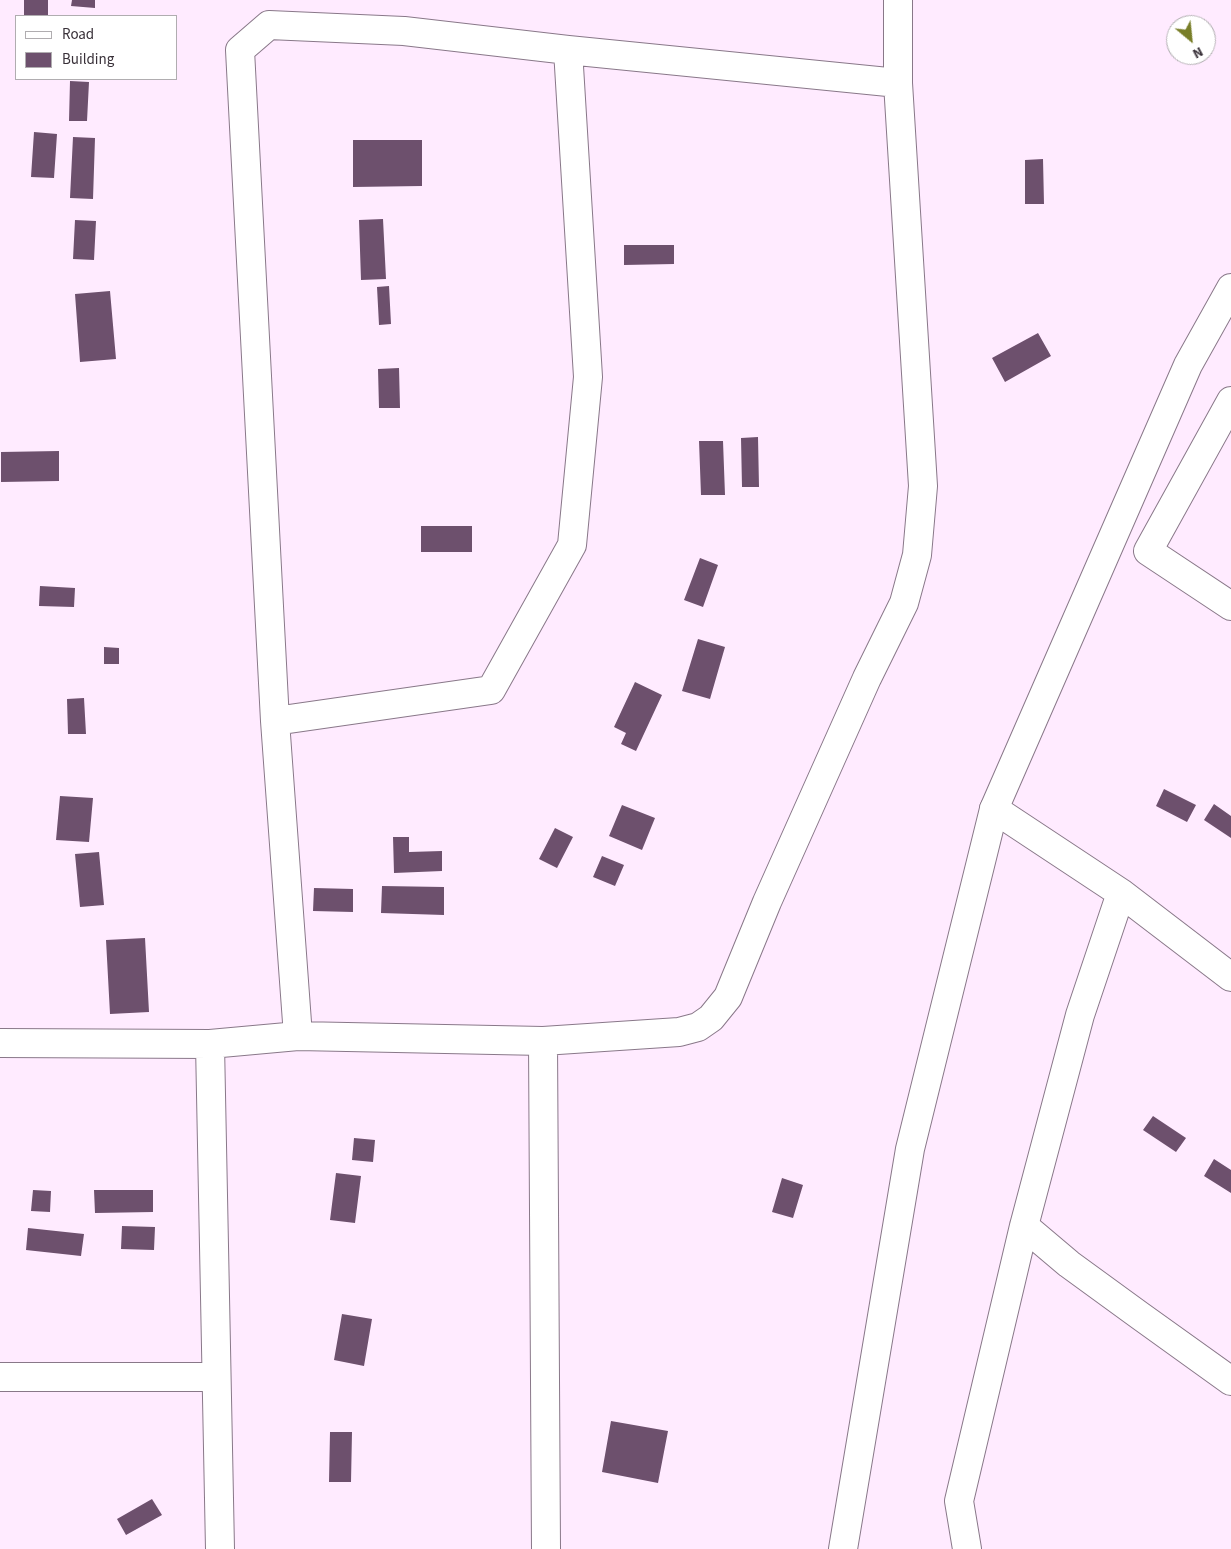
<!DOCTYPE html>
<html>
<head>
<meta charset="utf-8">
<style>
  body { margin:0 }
  #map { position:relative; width:1231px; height:1549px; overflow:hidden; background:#ffebff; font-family:"Source Sans 3",sans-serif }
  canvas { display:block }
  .legend { position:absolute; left:15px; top:15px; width:162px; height:65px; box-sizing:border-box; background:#fff; border:1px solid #b0adb0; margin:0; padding:6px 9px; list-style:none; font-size:15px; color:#393139 }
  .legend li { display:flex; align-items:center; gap:10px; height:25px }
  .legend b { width:25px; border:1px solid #b0adb0 }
  .north { position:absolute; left:1166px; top:15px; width:50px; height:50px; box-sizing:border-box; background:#fff; border:1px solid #b0adb0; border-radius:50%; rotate:152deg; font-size:14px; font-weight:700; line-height:20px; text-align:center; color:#393139 }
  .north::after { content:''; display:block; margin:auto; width:18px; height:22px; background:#787e28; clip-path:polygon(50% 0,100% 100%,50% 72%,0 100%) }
</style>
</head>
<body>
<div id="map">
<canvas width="1231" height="1549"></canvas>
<ul class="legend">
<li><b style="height:6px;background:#fff"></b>Road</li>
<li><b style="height:14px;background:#6d506d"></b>Building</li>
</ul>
<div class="north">N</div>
</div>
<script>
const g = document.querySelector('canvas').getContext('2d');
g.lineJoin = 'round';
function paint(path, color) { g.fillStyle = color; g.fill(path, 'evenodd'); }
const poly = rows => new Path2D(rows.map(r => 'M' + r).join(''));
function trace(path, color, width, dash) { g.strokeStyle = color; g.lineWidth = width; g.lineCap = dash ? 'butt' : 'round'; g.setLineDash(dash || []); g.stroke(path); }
const building = poly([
  [24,0,48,0,48,16,24,16],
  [72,0,95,0,95,8,71,6],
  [70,81,89,82,87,121,69,121],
  [34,132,57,134,54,178,31,177],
  [73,137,95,138,93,199,70,198],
  [353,140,422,140,422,186,353,187],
  [1043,159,1044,204,1025,204,1025,160],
  [383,219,386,279,361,280,359,220],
  [75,220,96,221,94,260,73,259],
  [624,245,674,245,674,264,624,265],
  [389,286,391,324,379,325,377,287],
  [110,291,116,359,80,362,75,294],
  [1038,333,1051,356,1005,382,992,358],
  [399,368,400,408,379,408,378,369],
  [758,437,759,487,742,487,741,438],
  [699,441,723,441,725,495,701,495],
  [59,451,59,481,1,482,1,452],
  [421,526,472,526,472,552,421,552],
  [700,558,718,565,703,607,684,600],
  [40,586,75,588,74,607,39,606],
  [698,639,725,647,710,699,682,691],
  [104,647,119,648,119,664,104,664],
  [635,682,662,695,636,751,621,744,626,733,614,727],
  [84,698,86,734,68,734,67,699],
  [1164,789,1196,805,1187,822,1156,806],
  [60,796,93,798,89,842,56,840],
  [1214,804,1231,816,1231,838,1204,820],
  [622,805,655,818,642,850,609,836],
  [555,828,573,837,557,868,539,859],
  [393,837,409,837,409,852,442,851,442,871,394,873],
  [99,852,104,905,80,907,75,854],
  [602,856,624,865,615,886,593,877],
  [382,886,444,887,444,915,381,913],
  [314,888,353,889,353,912,313,911],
  [145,938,149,1012,110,1014,106,940],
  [1153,1116,1186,1138,1176,1152,1143,1130],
  [354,1138,375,1140,373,1162,352,1160],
  [1214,1159,1231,1170,1231,1193,1204,1176],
  [336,1173,361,1176,355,1223,330,1220],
  [782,1178,803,1185,793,1218,772,1212],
  [33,1190,51,1191,50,1212,31,1211],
  [94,1190,153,1190,153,1212,95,1213],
  [122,1226,155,1227,154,1250,121,1249],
  [28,1228,84,1234,81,1256,26,1250],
  [342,1314,372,1319,364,1366,334,1360],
  [611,1421,668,1431,658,1483,602,1472],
  [330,1432,352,1432,351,1482,329,1482],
  [152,1499,162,1515,126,1535,117,1519]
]);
const minor = poly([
  [1231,401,1148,551,1231,606],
  [275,721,491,690,572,545,588,377,568,50],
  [994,809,1121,893,1231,977],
  [298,1036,275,721,240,50,269,25,404,31,568,50,898,83],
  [543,1041,546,1549],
  [0,1043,210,1044,298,1036,543,1041,679,1032,698,1027,711,1018,728,997,767,902,867,678,904,603,917,555,923,486,898,83,898,0],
  [210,1044,220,1549],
  [1024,1226,1069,1264,1139,1315,1231,1381],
  [0,1377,216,1377],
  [967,1549,959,1501,1024,1226,1080,1015,1121,893]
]);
const tertiary = poly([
  [843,1549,910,1149,994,809,1188,365,1231,288]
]);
paint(building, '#6d506d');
trace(minor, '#897889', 30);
trace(tertiary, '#897889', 30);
trace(minor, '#fff', 28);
trace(tertiary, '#fff', 28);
</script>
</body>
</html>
